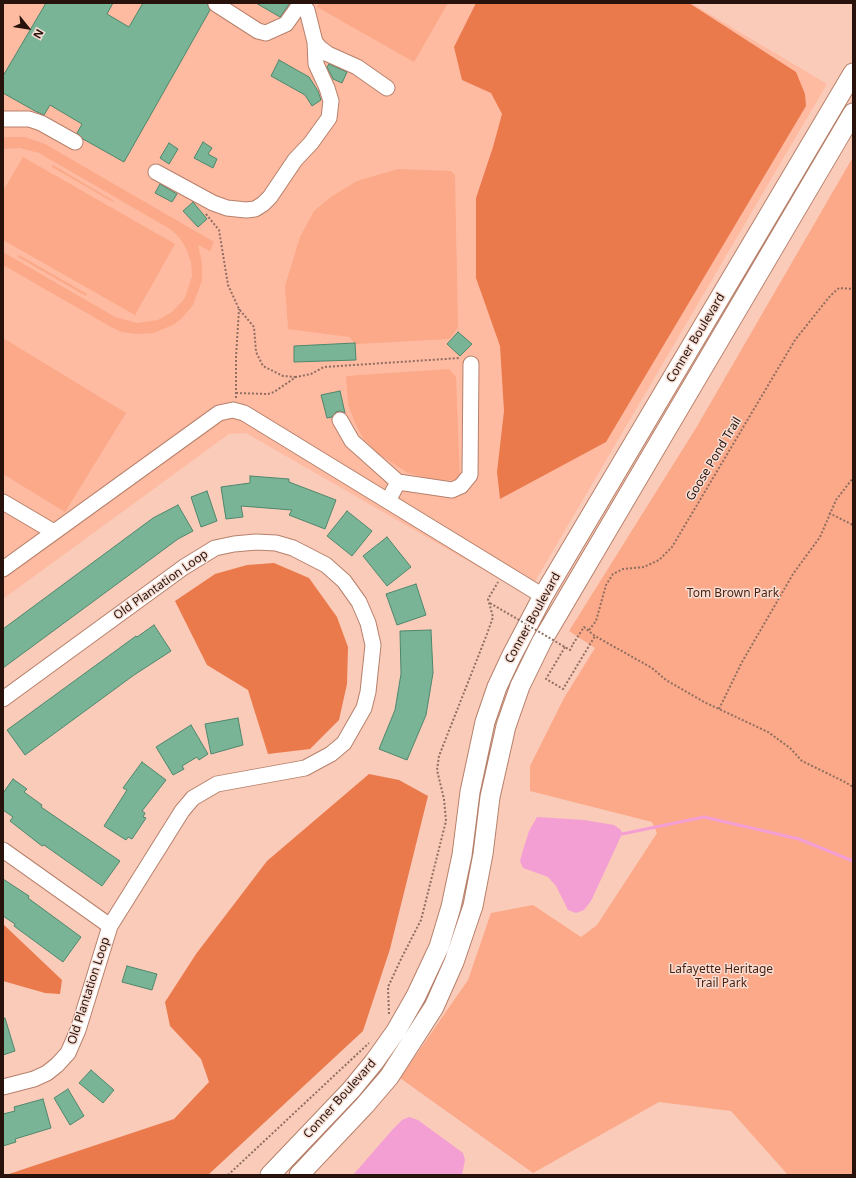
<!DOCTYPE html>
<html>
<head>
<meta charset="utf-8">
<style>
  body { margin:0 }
  #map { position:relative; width:856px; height:1178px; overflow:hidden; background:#facbb9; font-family:"Noto Sans",sans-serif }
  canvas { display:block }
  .frame { position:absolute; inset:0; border:4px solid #27130b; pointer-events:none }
  .north { position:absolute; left:8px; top:8px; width:40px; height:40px; -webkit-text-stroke:3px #f7ded5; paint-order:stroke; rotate:120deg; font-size:11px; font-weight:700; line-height:16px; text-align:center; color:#27130b }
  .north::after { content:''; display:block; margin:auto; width:14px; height:18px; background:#27130b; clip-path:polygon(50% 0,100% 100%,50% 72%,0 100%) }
</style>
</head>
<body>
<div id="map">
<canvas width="856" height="1178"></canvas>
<div class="frame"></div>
<div class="north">N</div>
</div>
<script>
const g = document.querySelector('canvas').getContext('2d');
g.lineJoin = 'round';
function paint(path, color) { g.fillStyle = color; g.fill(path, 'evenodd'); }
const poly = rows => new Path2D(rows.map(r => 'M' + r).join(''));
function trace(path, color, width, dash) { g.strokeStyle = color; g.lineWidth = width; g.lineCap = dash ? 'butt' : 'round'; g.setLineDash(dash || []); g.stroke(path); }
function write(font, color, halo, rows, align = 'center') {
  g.font = font + ' "Noto Sans",sans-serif'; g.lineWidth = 3; g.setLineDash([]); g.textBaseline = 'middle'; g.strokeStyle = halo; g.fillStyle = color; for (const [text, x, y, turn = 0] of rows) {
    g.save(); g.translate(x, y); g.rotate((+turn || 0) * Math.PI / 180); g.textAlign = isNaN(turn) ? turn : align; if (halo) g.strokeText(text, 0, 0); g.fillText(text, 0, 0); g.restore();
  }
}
const built = poly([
  [3,3,691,3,827,84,527,595,246,433,229,434,3,599]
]);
const green = poly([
  [319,3,448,3,414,62,317,7],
  [6,137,25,137,45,144,214,242,210,251,198,245,202,262,202,280,193,305,181,319,173,325,153,333,136,334,122,332,111,327,3,265,3,252,115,317,137,323,158,320,172,312,185,298,192,276,191,262,186,248,179,237,170,229,39,153,20,148,3,149,3,138],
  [23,157,175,244,135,315,3,240,3,191],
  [853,157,853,1175,788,1175,731,1111,659,1102,533,1173,400,1078,468,980,491,913,533,905,581,937,597,925,657,833,652,822,530,791,530,766,564,698,595,648,569,631,696,428],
  [53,165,114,201,113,202,52,167],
  [398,169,451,171,455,175,458,328,449,339,356,344,349,337,288,329,285,286,300,237,314,211,331,197,357,181],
  [19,255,87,294,86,296,18,257],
  [3,338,126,413,65,512,3,474],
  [449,369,456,377,460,480,434,480,408,473,377,453,363,438,355,423,348,404,346,376]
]);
const forest = poly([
  [476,3,689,3,796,72,805,94,806,106,606,442,500,499,497,472,504,411,500,346,476,278,476,198,493,147,502,114,491,93,462,80,454,47],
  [274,563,309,578,337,617,348,647,347,684,339,720,310,749,268,754,248,690,207,665,175,601,215,574,247,565],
  [369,774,399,780,428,796,390,949,363,1031,208,1175,6,1175,174,1119,209,1082,201,1059,170,1026,165,1002,196,954,267,861],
  [3,924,62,980,60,994,45,993,3,981]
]);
const water = poly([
  [537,817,584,820,614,825,621,830,622,834,591,901,584,910,576,913,568,910,556,886,548,877,523,868,520,861,523,850,529,831],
  [409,1117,418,1120,463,1153,465,1160,462,1175,353,1175,393,1129,402,1120]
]);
const stream = poly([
  [622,834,704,817,799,839,853,861]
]);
const building = poly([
  [46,3,113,3,107,14,129,27,143,3,207,3,210,10,124,162,83,139,77,133,82,124,50,105,44,115,35,111,3,93,3,76,46,3],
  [256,3,290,3,280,17,256,3],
  [279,60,309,77,318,91,321,100,312,106,305,95,271,76,279,60],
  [329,64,347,72,342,83,333,79,327,67,329,64],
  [203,142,212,148,208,154,217,159,213,168,194,158,203,142],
  [169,143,178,149,169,164,160,158,169,143],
  [160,184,177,194,172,202,155,193,160,184],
  [193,202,207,219,198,227,183,211,193,202],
  [458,332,472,344,460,356,447,344,458,332],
  [355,343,356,360,294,362,294,346,355,343],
  [340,391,345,413,340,411,336,412,332,417,327,418,321,395,340,391],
  [250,476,289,479,289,482,336,500,325,529,289,515,292,510,241,506,243,517,226,519,221,487,250,483,250,476],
  [207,491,217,521,201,527,191,497,207,491],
  [178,505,193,531,178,539,3,668,3,629,153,518,178,505],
  [347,511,372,531,352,556,327,536,347,511],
  [387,537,411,567,387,586,363,556,387,537],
  [416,584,426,615,397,625,386,594,416,584],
  [154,625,171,651,134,675,25,755,7,730,136,636,137,637,154,625],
  [431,630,433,673,426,715,407,760,379,749,395,710,401,674,400,631,431,630],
  [238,718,243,745,211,754,205,724,238,718],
  [191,725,208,754,199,760,197,757,182,766,184,769,173,775,156,747,191,725],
  [142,762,166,780,142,811,145,813,143,817,146,818,132,839,128,837,126,840,104,826,127,790,123,788,142,762],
  [13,779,27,789,24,792,42,805,41,807,120,861,102,886,44,845,42,846,10,821,13,817,3,810,3,793,13,779],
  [3,879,29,896,28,898,81,937,63,962,14,926,15,924,3,916,3,879],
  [127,966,157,974,152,990,122,982,127,966],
  [3,1018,5,1018,15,1051,3,1055,3,1018],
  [91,1070,114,1090,103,1103,79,1083,91,1070],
  [68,1089,84,1116,70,1125,54,1098,68,1089],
  [43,1099,51,1128,15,1139,16,1142,3,1146,3,1114,15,1111,14,1107,43,1099]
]);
const path = poly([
  [206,214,219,230,228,285,239,309,254,327,256,352,263,366,283,376,296,377],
  [236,393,268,394,274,392,296,377,311,374,324,367,460,358],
  [236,398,236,357,239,309],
  [829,513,853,525],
  [589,630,596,621,606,585,613,574,623,569,644,567,659,560,672,547,795,340,830,296,839,288,853,289],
  [573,644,584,627,595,636,652,668,666,680,704,702,768,732,790,748,802,761,845,782,853,787],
  [565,647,546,679,563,689,595,636],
  [719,709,742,662,767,619,793,574,820,537,836,500,853,478],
  [389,1014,388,987,401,959,421,920,446,821,444,799,437,770,439,756,487,634,493,617,488,599,498,582],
  [228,1175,369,1043]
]);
const minor = poly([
  [216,4,258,31,266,33,286,24,301,3],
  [301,4,307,10,315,42,320,48,328,54,357,67,387,88],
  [3,119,29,119,41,123,75,142],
  [156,172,213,203,227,208,246,210,255,209,263,204,270,197,295,160,311,143,329,118,331,101,327,88,316,64,315,42],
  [340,420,352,441,398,482],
  [388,501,398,482,452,490,461,486,470,475,471,364],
  [3,502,54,532],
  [3,569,219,413,233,410,244,413,543,596],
  [3,699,184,567,215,548,234,544,256,542,276,543,293,548,326,565,344,581,359,602,368,623,373,645,368,692,364,708,344,743,331,754,305,768,217,784,193,798,182,811,110,926,78,1030,68,1053,57,1065,47,1073,34,1079,3,1087],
  [3,850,110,926]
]);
const major = poly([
  [270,1175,351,1090,374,1062,396,1031,416,996,439,947,451,907,462,855,470,792,485,722,497,687,511,657,543,596,853,73],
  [299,1175,365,1105,389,1077,434,1007,454,962,473,906,483,854,490,797,506,726,520,686,542,641,853,113]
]);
const pathBridge = poly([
  [490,603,570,650,573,644]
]);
const streetNames = [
  ["Conner Boulevard",696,338,-59],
  ["Goose Pond Trail",714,459,-59],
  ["Old Plantation Loop",161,585,-35],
  ["Conner Boulevard",533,618,-61],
  ["Old Plantation Loop",89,991,-72],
  ["Conner Boulevard",340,1099,-48]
];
const parkNames = [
  ["Tom Brown Park",733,594],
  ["Lafayette Heritage",721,970],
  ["Trail Park",721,984]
];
paint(built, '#febba2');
paint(green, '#fba988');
paint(forest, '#ea7a4c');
paint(water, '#f49fd4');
trace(stream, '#f49fd4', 3);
paint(building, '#79b497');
trace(building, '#4e876c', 1);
trace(minor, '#b7806b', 17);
trace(major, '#b7806b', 21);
trace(path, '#8f6e61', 2, [2, 2]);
trace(minor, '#fff', 15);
trace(major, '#fff', 19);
trace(pathBridge, '#8f6e61', 2, [2, 2]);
write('12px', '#27130b', '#f7ded5', streetNames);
write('12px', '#4b1f0c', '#f7ded5', parkNames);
</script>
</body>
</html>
